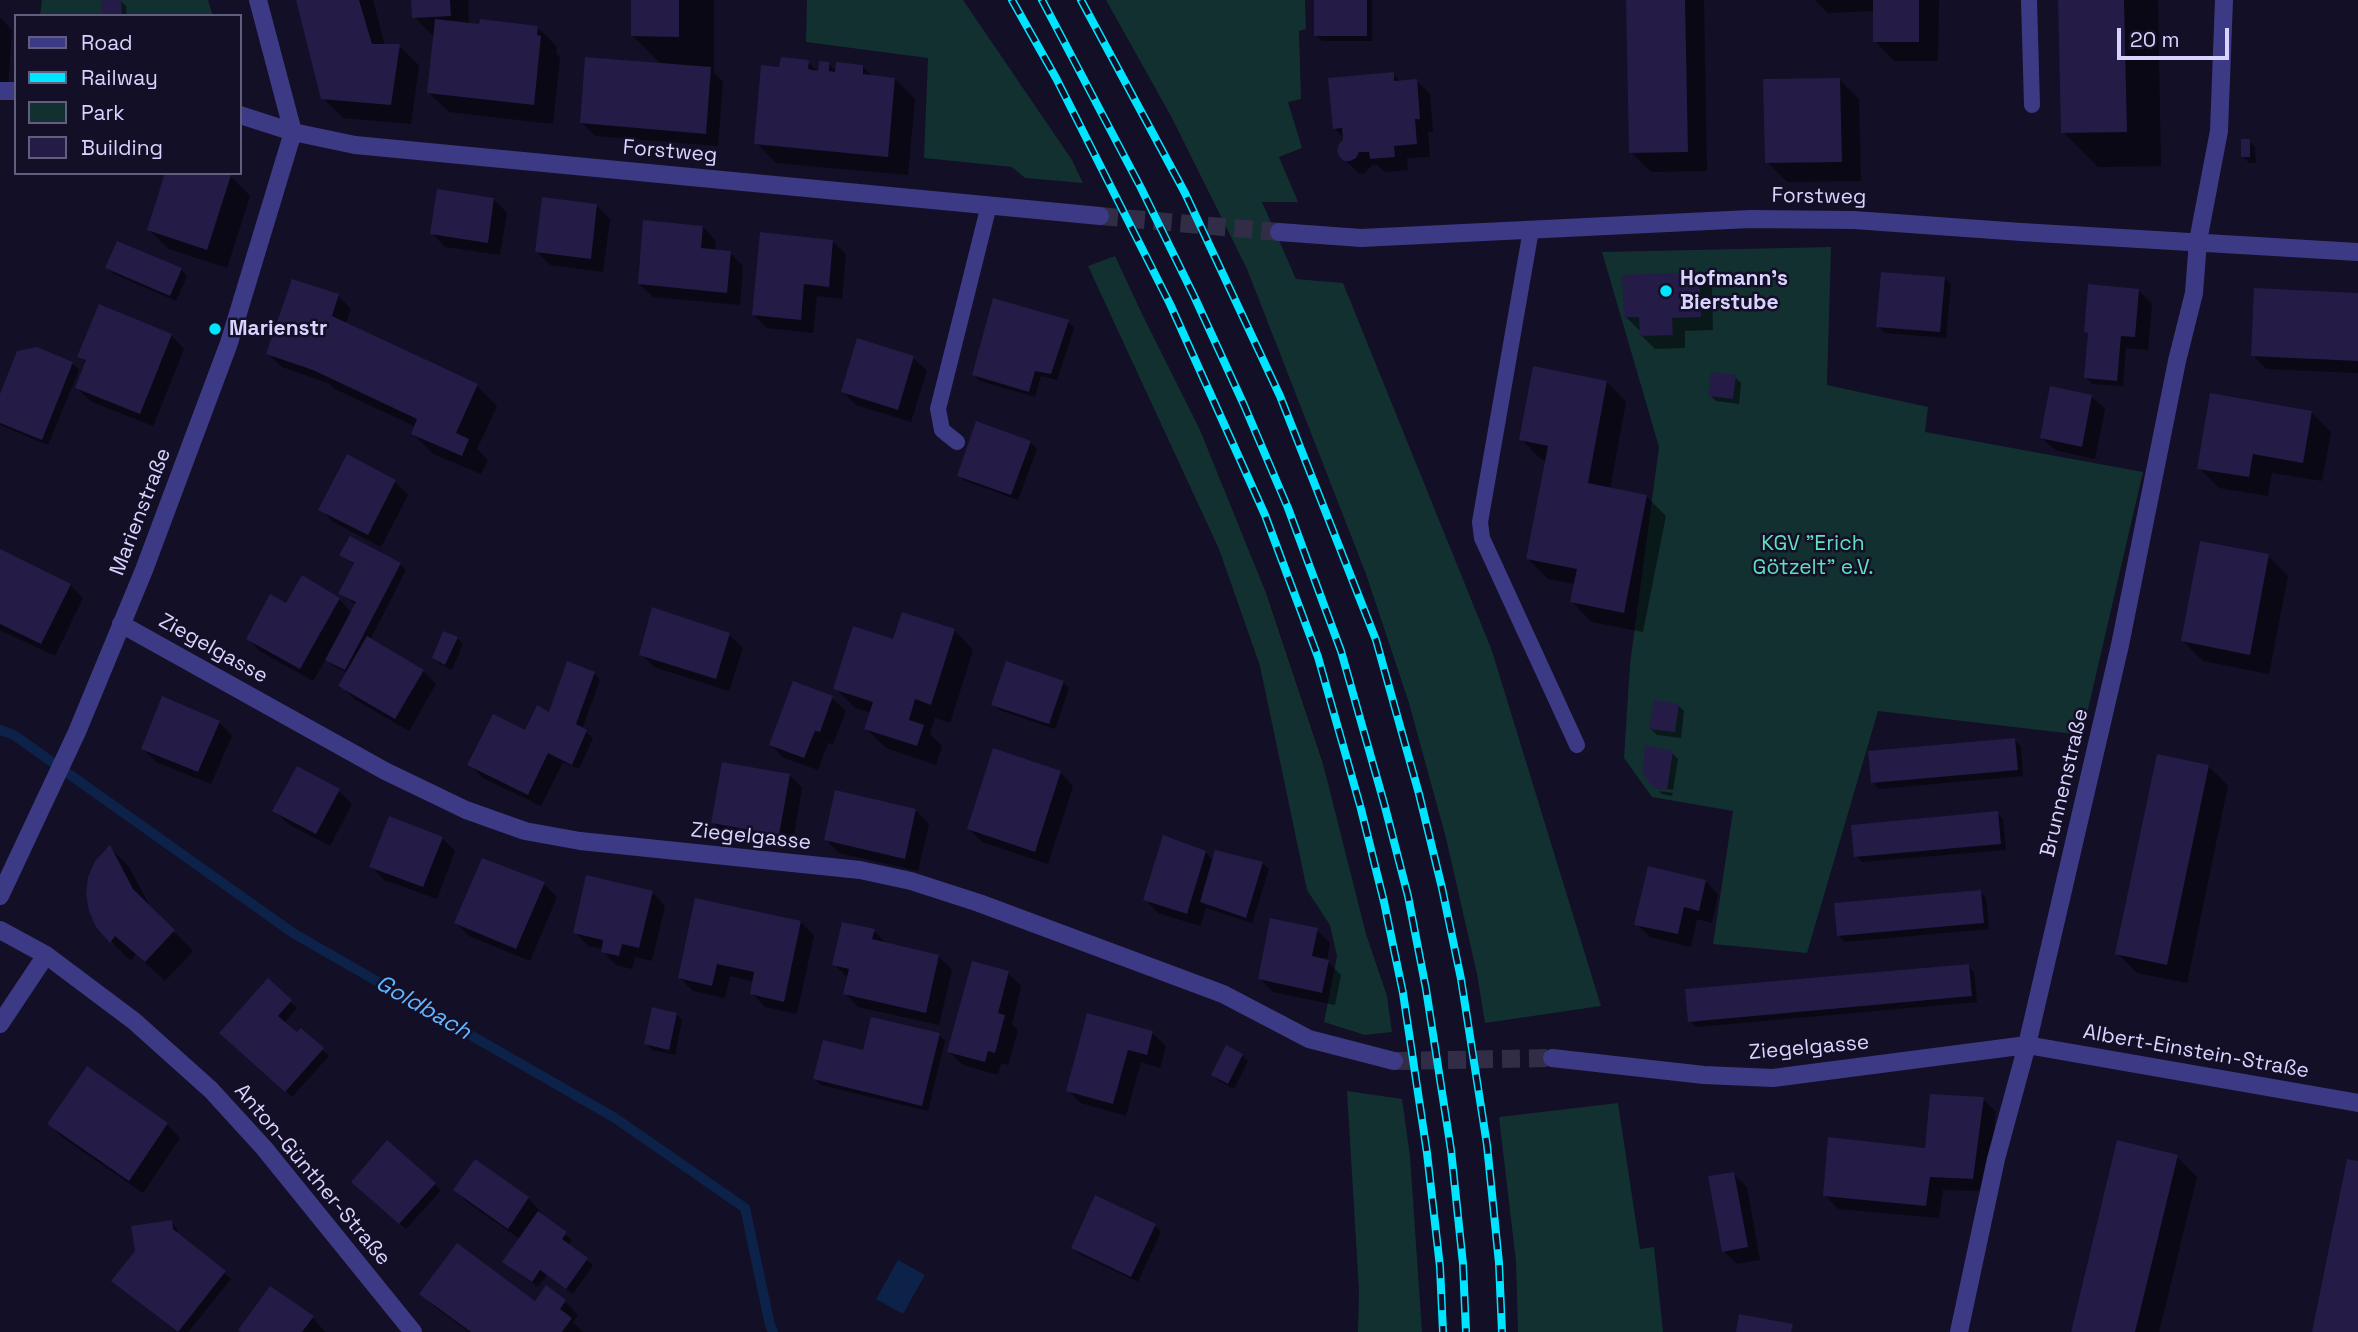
<!DOCTYPE html>
<html>
<head>
<meta charset="utf-8">
<style>
  body { margin:0 }
  #map { position:relative; width:2358px; height:1332px; overflow:hidden; background:#130f26; font-family:"Space Grotesk",sans-serif }
  canvas { display:block }
  .legend { position:absolute; left:14px; top:14px; width:228px; height:161px; box-sizing:border-box; background:#130f26; border:2px solid #625e7d; margin:0; padding:9px 12px; list-style:none; font-size:21px; color:#d9d4ff }
  .legend li { display:flex; align-items:center; gap:14px; height:35px }
  .legend b { width:35px; border:2px solid #625e7d }
  .scale { position:absolute; left:2117px; top:28px; width:112px; height:32px; box-sizing:border-box; border:4px solid #d9d4ff; border-top:0; padding-left:9px; font-size:21px; line-height:24px; white-space:nowrap; color:#d9d4ff; -webkit-text-stroke:5px #130f26; paint-order:stroke }
</style>
</head>
<body>
<div id="map">
<canvas width="2358" height="1332"></canvas>
<ul class="legend">
<li><b style="height:9px;background:#3d3a85"></b>Road</li>
<li><b style="height:9px;background:#00e5ff"></b>Railway</li>
<li><b style="height:19px;background:#12302f"></b>Park</li>
<li><b style="height:19px;background:#241b47"></b>Building</li>
</ul>
<div class="scale">20 m</div>
</div>
<script>
const g = document.querySelector('canvas').getContext('2d');
g.lineJoin = 'round';
function paint(path, color) { g.fillStyle = color; g.fill(path, 'evenodd'); }
const poly = rows => new Path2D(rows.map(r => 'M' + r).join(''));
function trace(path, color, width, dash) { g.strokeStyle = color; g.lineWidth = width; g.lineCap = dash ? 'butt' : 'round'; g.setLineDash(dash || []); g.stroke(path); }
function write(font, color, halo, rows, align = 'center') {
  g.font = font + ' "Space Grotesk",sans-serif'; g.lineWidth = 5; g.setLineDash([]); g.textBaseline = 'middle'; g.strokeStyle = halo; g.fillStyle = color; for (const [text, x, y, turn = 0] of rows) {
    g.save(); g.translate(x, y); g.rotate((+turn || 0) * Math.PI / 180); g.textAlign = isNaN(turn) ? turn : align; if (halo) g.strokeText(text, 0, 0); g.fillText(text, 0, 0); g.restore();
  }
}
const green = poly([
  [42,0,208,0,213,16,40,16],
  [807,0,963,0,1072,160,1083,183,1025,178,1012,167,924,158,928,58,806,42],
  [1106,0,1305,0,1306,29,1299,31,1301,99,1288,102,1302,148,1279,157,1298,202,1262,202,1296,279,1343,283,1492,651,1601,1006,1485,1023,1477,974,1446,838,1409,703,1366,574,1247,269,1172,118],
  [1831,247,1827,385,1928,407,1925,432,2143,472,2082,735,1878,711,1807,953,1713,944,1733,811,1652,797,1624,758,1630,664,1659,447,1602,252],
  [1115,256,1143,316,1200,430,1266,593,1323,764,1366,934,1387,996,1392,1032,1365,1035,1324,1022,1337,956,1330,925,1307,890,1260,666,1219,549,1088,266],
  [1347,1091,1402,1099,1410,1156,1422,1332,1358,1332,1359,1291],
  [1618,1103,1640,1249,1654,1247,1663,1332,1518,1332,1516,1262,1499,1117]
]);
const water = poly([
  [898,1260,925,1275,903,1314,876,1299]
]);
const shadow = poly([
  [120,0,126,6,127,16,104,16],
  [296,0,373,0,385,46,399,46,419,65,411,124,343,118,323,98],
  [413,0,468,0,469,25,537,27,557,47,556,53,560,57,553,124,449,112,429,93,435,38,414,17],
  [633,0,714,0,714,73,723,82,718,146,595,136,582,123,662,65,633,36],
  [1316,0,1372,0,1372,41,1322,41,1316,35],
  [1628,0,1704,0,1707,171,1651,172,1631,152],
  [1815,0,1939,0,1938,61,1894,61,1875,41,1874,11,1828,13],
  [2060,0,2158,0,2161,166,2098,167,2063,132],
  [0,18,12,30,8,87,0,87],
  [808,62,819,73,828,64,837,72,863,67,873,77,895,79,915,99,908,175,776,163,756,143],
  [1393,74,1401,82,1417,81,1430,94,1433,132,1428,132,1430,157,1407,158,1408,170,1385,172,1377,165,1372,165,1364,174,1359,173,1340,155,1345,139,1334,128],
  [1839,79,1859,99,1861,181,1787,182,1767,162],
  [2249,141,2255,147,2256,163,2249,163,2243,156],
  [167,173,220,173,230,176,250,196,227,268,169,249,149,230],
  [494,200,507,213,500,255,445,247,432,233],
  [597,206,610,219,603,272,550,265,537,252],
  [703,227,716,241,715,251,730,253,743,266,740,305,653,297,639,284],
  [832,241,846,254,842,299,817,296,813,333,767,328,754,315],
  [107,268,181,269,187,276,176,301,114,274],
  [1698,274,1712,287,1713,330,1685,331,1685,348,1655,349,1642,336,1642,330,1639,330,1626,317],
  [1945,278,1951,284,1946,338,1885,333,1878,326],
  [2138,290,2152,304,2148,350,2126,348,2123,386,2092,384,2086,377,2090,336,2086,332],
  [2358,295,2358,373,2266,369,2253,355],
  [338,296,351,309,346,324,477,386,497,406,477,449,488,460,481,474,433,454,413,434,416,427,335,389,328,383,282,367,268,354],
  [1068,322,1074,328,1057,380,1041,376,1035,397,980,381,974,375],
  [171,335,184,349,153,426,90,401,77,388,87,363,79,356],
  [913,358,927,371,911,422,856,405,843,392],
  [72,363,79,370,48,445,0,425,0,398],
  [1735,377,1741,383,1739,404,1716,401,1710,395],
  [1607,382,1626,402,1610,489,1646,496,1666,516,1643,632,1592,622,1572,602,1575,584,1548,579,1528,559,1547,461,1541,459,1521,439],
  [2091,396,2105,409,2095,459,2055,450,2041,437],
  [2311,412,2331,432,2322,481,2272,473,2268,496,2219,488,2199,468],
  [1030,442,1037,449,1018,500,965,481,959,475],
  [395,482,408,495,381,547,333,522,320,509],
  [0,551,70,585,83,598,55,656,0,630],
  [342,555,400,564,406,570,370,640,423,671,436,684,409,731,354,699,341,686,348,673,334,666,326,659,313,681,261,652,248,638,286,605,339,599,352,613,357,605,340,594,355,565],
  [2268,556,2288,576,2269,674,2203,661,2183,641],
  [954,630,973,650,950,723,935,718,930,734,942,746,936,765,886,748,866,729,871,713,855,708,835,688,894,641],
  [729,635,743,648,729,691,654,667,641,654],
  [457,638,463,644,452,670,440,664,434,658],
  [594,673,600,680,582,729,593,738,579,769,563,762,541,806,483,778,470,765,526,732,550,714],
  [1063,682,1069,688,1055,729,999,710,993,704],
  [832,698,846,711,833,744,828,743,818,770,784,758,771,745],
  [1678,705,1684,711,1681,738,1657,735,1651,729],
  [219,722,232,736,211,784,156,762,143,749],
  [2014,740,2021,746,2023,776,1879,789,1873,783],
  [1672,753,1678,759,1673,790,1655,787],
  [2208,766,2228,786,2187,983,2137,973,2117,953],
  [1060,772,1073,786,1048,864,982,842,969,829],
  [789,775,802,788,792,847,726,835,713,822],
  [339,791,352,804,330,846,288,824,275,811],
  [1659,791,1673,793,1672,796,1662,794],
  [915,810,929,824,918,871,839,853,826,840],
  [1997,813,2003,819,2006,850,1862,862,1856,856],
  [442,838,455,851,437,899,384,880,371,866],
  [110,848,129,867,152,910,193,951,165,981,136,954,131,961,111,941],
  [1205,852,1214,861,1262,863,1269,869,1252,923,1206,908,1200,926,1158,913,1145,899],
  [1705,881,1718,894,1712,923,1697,919,1691,947,1650,937,1636,924],
  [544,884,557,897,530,961,469,936,456,923],
  [652,892,665,906,652,961,635,957,632,969,616,965,603,951,603,949,588,946,575,932],
  [1980,892,1986,898,1989,929,1845,942,1838,935],
  [801,922,814,936,797,1014,765,1007,752,993,754,982,730,976,725,998,693,991,680,978],
  [1317,930,1330,943,1327,961,1341,975,1335,1005,1273,992,1259,978],
  [874,931,888,945,938,956,952,970,939,1025,858,1007,845,993,848,978,834,964],
  [1968,966,1974,972,1977,1002,1696,1027,1690,1021],
  [1008,973,1021,986,1012,1024,1018,1030,1008,1065,1001,1063,998,1075,963,1065,949,1052],
  [268,981,297,1008,284,1023,297,1035,301,1030,329,1056,292,1097,227,1039],
  [676,1014,682,1020,675,1055,652,1050,646,1044],
  [1152,1033,1166,1046,1160,1068,1141,1062,1126,1116,1081,1103,1068,1090],
  [939,1035,945,1041,928,1111,821,1085,815,1079,864,1052],
  [1242,1055,1248,1061,1234,1089,1219,1081,1213,1075],
  [87,1069,167,1125,180,1138,143,1193,62,1137,49,1124],
  [1983,1099,1996,1112,1986,1191,1943,1190,1939,1218,1838,1209,1825,1195,1926,1150],
  [2177,1157,2197,1177,2159,1332,2073,1332],
  [475,1161,528,1198,541,1212,539,1215,572,1240,568,1245,593,1265,573,1294,547,1275,538,1287,511,1268,520,1239,468,1203,455,1190],
  [1733,1174,1747,1187,1760,1260,1737,1264,1724,1251],
  [435,1184,441,1190,406,1229,359,1188],
  [171,1222,177,1228,178,1236,231,1279,188,1332,177,1332,120,1287],
  [1155,1226,1161,1232,1138,1282,1079,1254,1073,1248],
  [422,1293,535,1303,565,1301,578,1315,573,1322,583,1332,469,1332,435,1307],
  [313,1318,325,1332,243,1332]
]);
const stream = poly([
  [0,730,14,735,293,933,615,1118,745,1208,770,1325,773,1332]
]);
const building = poly([
  [101,0,121,0,122,16,102,16],
  [296,0,359,0,372,44,400,44,391,105,321,99],
  [411,0,450,0,451,16,412,18],
  [631,0,679,0,679,37,631,36],
  [1314,0,1367,0,1367,36,1314,36],
  [1626,0,1685,0,1688,152,1629,153],
  [1873,0,1919,0,1919,42,1873,42],
  [2058,0,2124,0,2127,132,2061,133],
  [435,19,479,24,480,19,538,26,537,35,541,36,534,105,427,93],
  [585,57,711,67,706,134,580,123],
  [781,57,809,60,808,69,818,71,819,61,829,62,829,71,835,72,836,62,863,65,863,74,895,78,888,157,754,144,761,65,779,67],
  [1394,72,1394,81,1417,79,1420,119,1415,119,1417,144,1394,146,1395,157,1370,159,1369,152,1359,152,1356,158,1350,161,1344,161,1339,156,1337,150,1339,144,1343,140,1342,128,1333,129,1328,78],
  [1840,78,1842,162,1765,163,1763,79],
  [2241,139,2250,139,2250,157,2241,157],
  [165,173,231,175,207,250,147,230],
  [437,189,494,198,488,243,430,234],
  [542,197,597,204,591,259,535,252],
  [643,220,703,226,701,248,731,251,727,293,638,284],
  [760,232,833,240,829,287,804,284,801,320,752,315],
  [117,241,182,268,170,296,105,268],
  [1699,272,1701,317,1672,318,1673,335,1640,336,1639,317,1624,317,1622,275],
  [1881,272,1945,277,1940,332,1876,327],
  [292,279,339,294,332,316,478,384,456,433,469,439,462,456,411,434,417,419,313,370,266,354],
  [2088,284,2139,289,2135,337,2121,336,2117,381,2084,378,2088,333,2084,332],
  [2254,288,2358,293,2358,361,2251,356],
  [993,298,1069,320,1051,374,1035,371,1029,392,972,375],
  [99,304,172,334,140,414,75,388,86,360,77,357],
  [857,338,914,356,898,410,841,392],
  [37,347,73,362,42,440,0,423,0,394,17,351],
  [1533,366,1607,381,1588,483,1647,495,1624,613,1570,602,1577,569,1526,559,1548,446,1519,440],
  [1711,372,1736,375,1733,399,1708,396],
  [2050,386,2092,395,2082,447,2040,438],
  [2210,393,2312,411,2303,463,2253,454,2249,477,2197,469],
  [976,421,1031,441,1011,495,957,476],
  [347,454,396,480,368,535,318,510],
  [350,536,401,563,345,670,325,660,356,602,338,594,354,563,339,555],
  [2200,541,2269,554,2250,655,2181,641],
  [0,549,71,584,41,644,0,624],
  [302,575,340,598,300,669,246,639,270,594,286,603],
  [652,607,730,633,716,679,639,655],
  [902,612,955,629,931,705,915,699,909,720,924,725,917,746,864,729,873,702,833,689,853,626,893,639],
  [443,631,458,637,445,665,432,658],
  [367,636,424,670,395,719,338,686],
  [567,661,595,672,576,724,587,730,572,765,548,753,528,795,467,765,493,714,525,730,537,705,549,712],
  [1006,661,1064,681,1049,724,991,705],
  [793,681,833,696,820,732,815,731,804,758,769,745],
  [162,696,220,721,198,772,141,749],
  [1654,700,1679,704,1675,732,1649,729],
  [2015,738,2018,770,1871,783,1868,751],
  [1645,745,1673,751,1667,790,1654,788,1642,772],
  [993,748,1061,771,1035,852,967,829],
  [2157,754,2209,765,2167,965,2115,954],
  [722,762,790,774,779,835,711,823],
  [297,766,340,789,316,834,272,811],
  [835,790,916,809,905,859,824,840],
  [1998,811,2001,844,1854,857,1851,825],
  [389,816,443,837,423,887,369,867],
  [1163,835,1206,851,1187,914,1143,900],
  [110,845,133,889,175,930,145,962,115,936,110,943,96,927,89,911,86,894,88,877,95,861],
  [1215,850,1263,862,1246,918,1200,902],
  [482,858,545,882,516,949,454,923],
  [1648,866,1706,880,1699,911,1684,907,1678,934,1634,925],
  [586,875,653,891,639,948,622,944,619,956,601,952,603,940,573,933],
  [1981,890,1984,923,1837,936,1834,903],
  [695,898,801,921,784,1002,750,994,754,972,717,964,712,986,678,978],
  [1270,918,1318,928,1312,956,1329,960,1322,993,1258,979],
  [842,922,875,929,872,939,939,955,926,1013,843,994,849,969,832,965],
  [972,961,1009,971,998,1013,1005,1015,995,1053,988,1051,985,1062,947,1052],
  [1969,964,1972,996,1688,1022,1685,989],
  [268,978,292,1000,278,1016,297,1032,301,1028,324,1048,285,1092,219,1033],
  [652,1007,677,1013,669,1050,644,1044],
  [1087,1013,1153,1031,1147,1055,1128,1050,1113,1104,1066,1091],
  [871,1017,940,1033,922,1106,813,1079,823,1040,863,1050],
  [1226,1045,1243,1054,1228,1084,1211,1075],
  [87,1066,168,1123,129,1181,47,1124],
  [1930,1094,1984,1097,1973,1179,1930,1177,1926,1206,1823,1196,1828,1137,1925,1148],
  [387,1140,436,1183,399,1224,351,1182],
  [2117,1140,2178,1155,2135,1332,2071,1332],
  [475,1159,529,1197,508,1229,453,1190],
  [2347,1159,2358,1161,2358,1332,2312,1332],
  [1734,1172,1748,1247,1722,1252,1708,1176],
  [1095,1195,1156,1224,1131,1277,1071,1248],
  [538,1211,567,1232,562,1239,588,1258,566,1289,540,1270,532,1282,502,1262],
  [172,1220,173,1229,226,1271,178,1332,111,1281,135,1251,131,1226],
  [457,1243,535,1301,546,1285,566,1300,560,1309,572,1318,562,1332,471,1332,419,1294],
  [270,1286,314,1316,302,1332,241,1332,238,1330],
  [1739,1314,1793,1324,1791,1332,1736,1332]
]);
const streetTunnel = poly([
  [1100,216,1279,232],
  [1394,1061,1552,1058]
]);
const lane = poly([
  [2029,0,2032,105],
  [1531,230,1480,522,1482,538,1577,745],
  [957,442,942,430,938,409,989,205]
]);
const street = poly([
  [258,0,293,132],
  [0,91,16,91],
  [240,115,293,132,355,145,1100,216],
  [1279,232,1361,238,1750,219,1854,220,2021,232,2358,252],
  [121,624,385,771,466,810,525,831,580,841,860,870,911,881,979,903,1223,994,1309,1039,1394,1061],
  [0,896,77,732,144,570,229,343,293,132],
  [0,930,46,955,134,1021,211,1090,264,1148,413,1332],
  [0,1024,46,955],
  [1552,1058,1704,1075,1773,1078,2027,1045,2358,1103],
  [1959,1332,1996,1159,2027,1045,2120,645,2177,361,2194,293,2198,241,2219,131,2224,0]
]);
const rail = poly([
  [1012,0,1056,78,1170,304,1265,515,1318,657,1361,809,1384,902,1403,993,1427,1153,1440,1267,1443,1332],
  [1042,0,1141,188,1194,296,1244,405,1288,508,1341,651,1384,803,1408,896,1426,989,1451,1150,1463,1264,1466,1332],
  [1081,0,1185,193,1280,396,1376,640,1419,794,1442,888,1461,979,1487,1145,1499,1263,1502,1332]
]);
const markers = [
  [1666,291,7,"#00e5ff"],
  [215,329,7,"#00e5ff"]
];
const streetNames = [
  ["Forstweg",670,152,5],
  ["Forstweg",1819,197,1],
  ["Marienstraße",141,512,-69],
  ["Ziegelgasse",213,649,29],
  ["Brunnenstraße",2065,783,-77],
  ["Ziegelgasse",751,837,6],
  ["Ziegelgasse",1809,1048,-5],
  ["Albert-Einstein-Straße",2196,1052,10],
  ["Anton-Günther-Straße",312,1175,50]
];
const poiNames = [
  ["Hofmann's",1680,279],
  ["Bierstube",1680,303],
  ["Marienstr",229,329]
];
const parkNames = [
  ["KGV \"Erich",1813,544],
  ["Götzelt\" e.V.",1813,568]
];
const waterNames = [
  ["Goldbach",423,1008,30]
];
paint(green, '#12302f');
paint(water, '#0c2248');
paint(shadow, '#0007');
trace(stream, '#0c2248', 10);
paint(building, '#241b47');
trace(streetTunnel, '#312d47', 18, [18, 9]);
trace(lane, '#3d3a85', 16);
trace(street, '#3d3a85', 18);
trace(rail, '#00e5ff', 8);
trace(rail, '#130f26', 5, [16]);
for (const [x, y, r, color] of markers) { const dot = new Path2D(); dot.arc(x, y, r, 0, 2 * Math.PI); g.fillStyle = color; g.fill(dot); trace(dot, '#130f26', 2.5); }
write('21px', '#d9d4ff', '#130f26', streetNames);
write('bold 21px', '#d9d4ff', '#130f26', poiNames, 'left');
write('21px', '#5fe0c0', '#130f26', parkNames);
write('italic 23px', '#62b6ff', '#130f26', waterNames);
</script>
</body>
</html>
